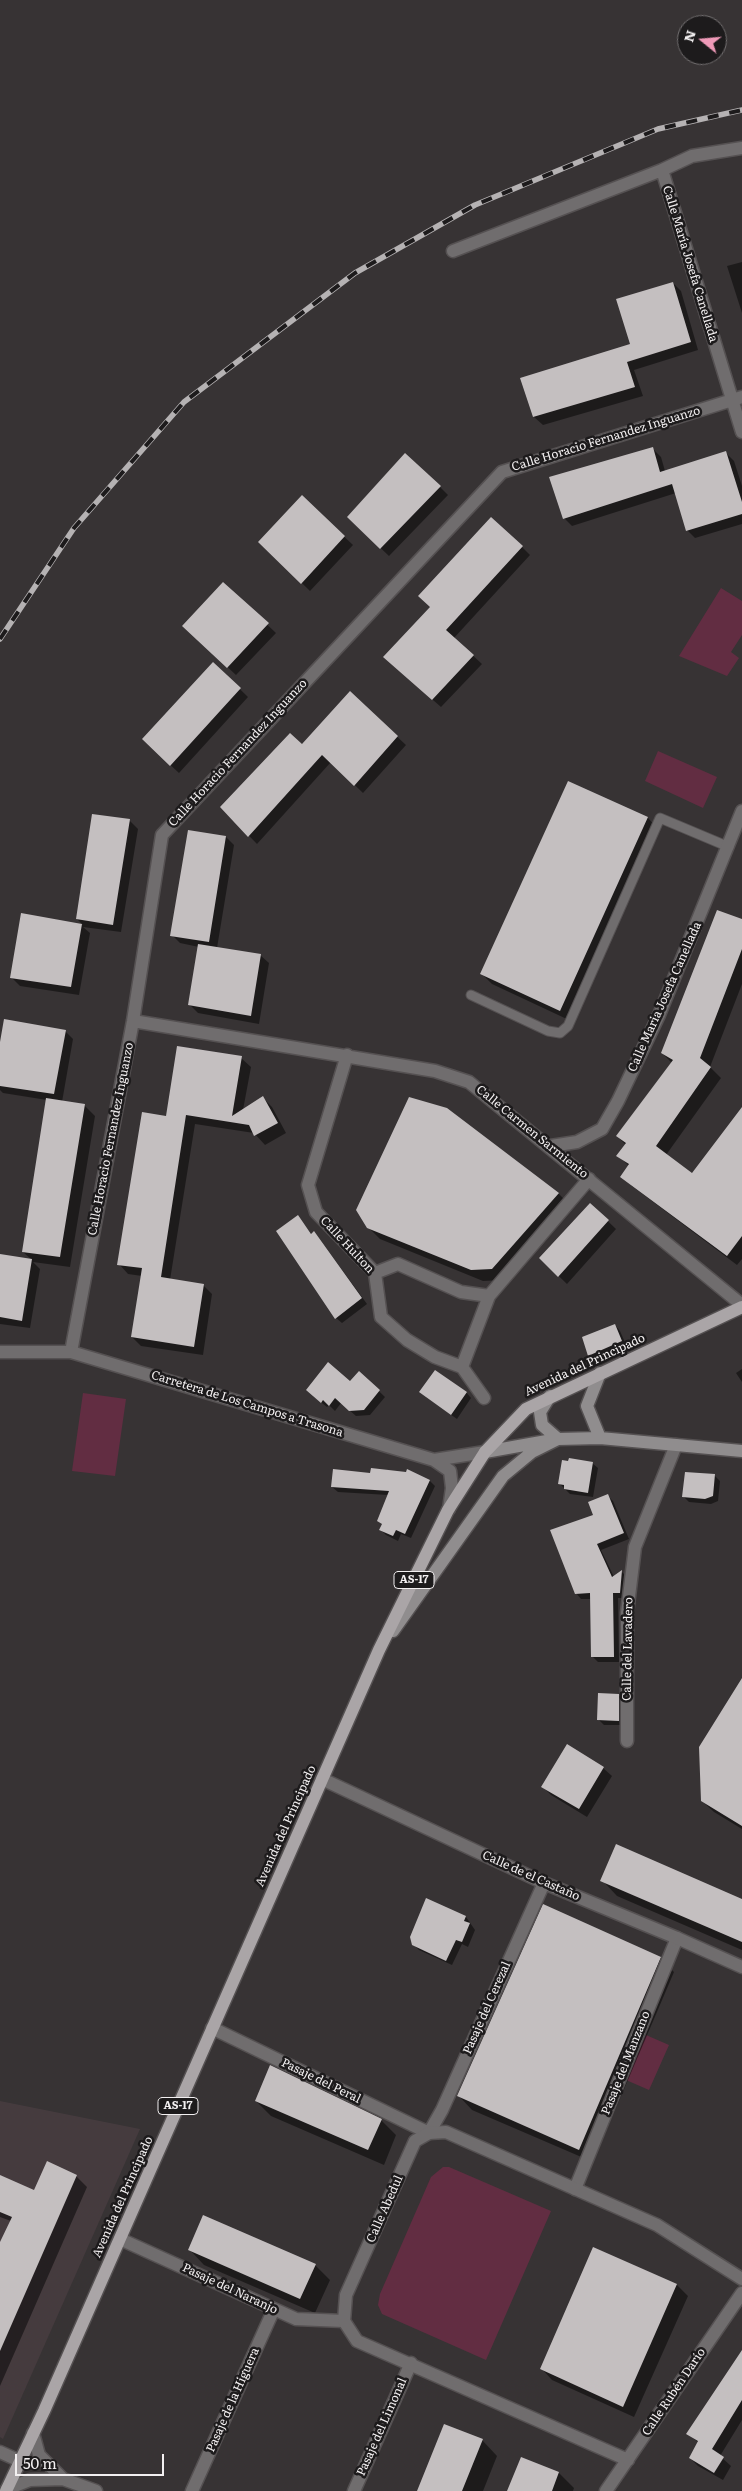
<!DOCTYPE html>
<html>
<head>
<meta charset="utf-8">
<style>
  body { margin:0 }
  #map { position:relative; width:742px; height:2491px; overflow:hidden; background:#373334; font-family:Literata,serif }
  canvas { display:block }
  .north { position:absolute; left:677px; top:15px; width:50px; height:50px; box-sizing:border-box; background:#1d1b1c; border:1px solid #737071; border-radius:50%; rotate:287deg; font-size:14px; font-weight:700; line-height:20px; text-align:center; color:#f3f0f1 }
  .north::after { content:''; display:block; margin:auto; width:18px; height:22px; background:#ef9ab8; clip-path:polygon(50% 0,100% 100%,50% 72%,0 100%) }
  .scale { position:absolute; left:15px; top:2454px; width:149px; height:22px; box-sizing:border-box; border:2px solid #f3f0f1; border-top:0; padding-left:6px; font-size:15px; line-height:18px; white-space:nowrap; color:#f3f0f1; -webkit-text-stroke:4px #1d1b1c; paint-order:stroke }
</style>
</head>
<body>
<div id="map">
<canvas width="742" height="2491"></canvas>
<div class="north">N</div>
<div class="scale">50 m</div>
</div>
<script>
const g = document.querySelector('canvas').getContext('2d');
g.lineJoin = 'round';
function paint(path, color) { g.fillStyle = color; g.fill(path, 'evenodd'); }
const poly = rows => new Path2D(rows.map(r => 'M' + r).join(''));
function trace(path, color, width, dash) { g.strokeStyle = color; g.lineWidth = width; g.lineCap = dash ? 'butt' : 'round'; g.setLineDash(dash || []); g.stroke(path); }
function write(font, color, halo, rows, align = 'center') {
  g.font = font + ' Literata,serif'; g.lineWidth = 5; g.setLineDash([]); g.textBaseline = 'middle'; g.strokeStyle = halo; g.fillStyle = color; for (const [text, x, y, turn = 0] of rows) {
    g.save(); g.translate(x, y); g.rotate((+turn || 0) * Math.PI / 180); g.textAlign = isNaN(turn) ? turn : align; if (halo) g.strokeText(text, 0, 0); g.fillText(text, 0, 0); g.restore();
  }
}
const built = poly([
  [0,2101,140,2129,3,2439,0,2437]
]);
const green = poly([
  [721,588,742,601,742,635,731,652,739,658,727,676,679,656],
  [658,751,717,777,703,808,645,781],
  [83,1393,126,1399,115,1476,72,1471],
  [646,2035,669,2045,649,2090,626,2080],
  [443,2167,449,2167,551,2211,486,2360,382,2314,378,2305,380,2294,431,2177]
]);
const shadow = poly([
  [742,262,742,313,727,266],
  [673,283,681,291,698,350,634,370,643,396,543,425,534,417,522,379,632,345],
  [652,448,661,457,665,471,726,453,734,461,742,486,742,524,695,538,687,530,676,493,572,526,564,518],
  [440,487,448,495,389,556,348,517],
  [302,497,353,545,310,591,260,542],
  [522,547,530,555,454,638,482,664,441,707,393,665],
  [223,583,276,633,236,675,192,634],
  [214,664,248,697,179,773,152,748],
  [350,693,406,745,363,793,331,762,257,844,221,807,302,745],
  [568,782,648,818,658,829,571,1021,492,984,481,973],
  [130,821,138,829,121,932,83,927,90,933,79,995,20,986,12,978,22,914,83,925,77,919],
  [226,837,234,845,217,948,260,955,269,963,259,1024,198,1013,190,1005,199,947,180,943,172,935],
  [742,920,742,984,710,1067,721,1078,666,1155,692,1174,742,1109,742,1259,737,1265,632,1186,622,1176,629,1166,618,1155,626,1145,617,1136,672,1063,662,1053],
  [65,1031,73,1039,62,1102,84,1105,95,1116,70,1267,33,1262,40,1269,30,1328,0,1324,0,1255,32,1260,23,1252,47,1100,3,1093,0,1090,0,1050],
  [241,1058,251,1067,243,1110,263,1098,272,1107,286,1133,265,1145,254,1133,195,1124,170,1280,203,1285,212,1294,203,1355,141,1346,132,1337,142,1276,128,1274,119,1264,167,1117],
  [446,1110,559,1194,569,1204,503,1280,483,1281,380,1239,368,1227],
  [590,1204,616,1229,567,1284,540,1258],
  [298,1217,312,1235,314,1232,319,1238,367,1304,342,1323,336,1318],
  [615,1325,620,1331,627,1347,595,1360,589,1355],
  [742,1369,742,1382,736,1373],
  [359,1372,385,1397,370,1415,356,1416,341,1403,335,1411,329,1405,327,1407,313,1396,351,1382],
  [466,1392,471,1398,457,1419,426,1397],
  [592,1463,598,1468,593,1497,570,1494,560,1484],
  [714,1475,720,1481,718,1501,711,1504,689,1502,684,1497],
  [430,1481,435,1486,411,1538,401,1534,398,1541,386,1535,381,1530,383,1525,378,1521,388,1495,338,1492,332,1487],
  [607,1495,613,1501,629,1539,601,1550,614,1577,622,1572,627,1577,625,1598,618,1598,619,1662,598,1662,592,1656,592,1599,581,1599,576,1593,595,1515],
  [742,1681,742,1829,714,1812,702,1801],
  [618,1695,624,1700,624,1725,604,1725,598,1719],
  [603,1768,612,1776,587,1817,551,1795,543,1787],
  [602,1880,742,1901,742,1950,617,1896],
  [466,1917,475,1930,468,1947,462,1944,452,1965,419,1950,413,1944],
  [660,1958,674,1972,593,2162,472,2110,459,2096],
  [256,2101,381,2120,396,2135,384,2165,271,2116],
  [0,2176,35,2191,76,2176,87,2187,0,2386,0,2245,11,2221,0,2217],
  [189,2249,315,2265,330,2280,315,2313,204,2265],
  [594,2249,677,2285,688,2296,634,2417,552,2380,542,2369],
  [742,2353,742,2420,720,2456,731,2466,723,2480,698,2466,690,2458,699,2443,688,2434],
  [482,2440,497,2456,483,2491,418,2491],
  [521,2458,559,2473,574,2488,573,2491,508,2491]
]);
const building = poly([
  [673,282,691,342,627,362,635,387,533,417,520,378,630,344,616,299],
  [653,447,660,472,726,451,742,502,742,514,686,531,672,484,563,519,549,477],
  [405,453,441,486,380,549,347,517],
  [302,495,345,536,301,584,258,542],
  [491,517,523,546,446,630,474,655,432,700,383,657,430,607,418,596],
  [223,582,269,623,227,668,182,626],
  [213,662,241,688,170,766,142,739],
  [350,691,398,736,354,786,322,755,248,837,220,807,290,733,302,744],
  [568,781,648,817,560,1011,480,974],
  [92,814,130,819,113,925,76,919],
  [188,830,226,836,209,942,170,936],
  [717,910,742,919,742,949,700,1058,711,1067,656,1146,692,1173,742,1107,742,1236,727,1256,620,1177,629,1164,616,1156,626,1143,616,1136,673,1060,661,1053],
  [21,913,82,924,71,987,10,978],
  [198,944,261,954,251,1016,188,1005],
  [4,1019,66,1030,54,1094,0,1086,0,1042],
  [177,1046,242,1056,232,1116,263,1096,278,1123,254,1136,249,1125,186,1115,161,1277,204,1284,194,1347,131,1337,142,1268,117,1265,142,1112,166,1116],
  [409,1097,447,1108,559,1193,492,1269,471,1270,367,1228,356,1210],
  [46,1098,85,1104,60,1257,22,1252],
  [590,1203,609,1220,558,1277,539,1258],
  [298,1215,311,1234,314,1231,362,1298,335,1319,276,1231],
  [0,1254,32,1259,22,1321,0,1317],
  [615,1324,622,1341,588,1356,582,1337],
  [328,1362,350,1381,359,1371,380,1390,364,1410,349,1411,335,1398,329,1406,323,1400,321,1403,306,1390],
  [435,1370,467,1392,451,1415,419,1392],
  [569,1458,593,1462,588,1493,564,1489,564,1485,558,1484,562,1460,568,1461],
  [371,1468,406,1472,407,1469,430,1480,405,1534,396,1530,393,1536,379,1530,382,1524,377,1521,389,1491,331,1487,333,1469,370,1473],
  [685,1472,715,1474,713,1496,705,1499,682,1497],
  [608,1494,624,1533,597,1544,612,1577,622,1570,620,1593,613,1593,614,1657,591,1657,590,1593,575,1594,550,1530,593,1515,588,1502],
  [742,1678,742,1826,701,1801,699,1747],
  [598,1693,619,1694,619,1721,597,1720],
  [567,1744,604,1767,579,1809,541,1787],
  [616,1844,742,1899,742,1942,600,1881],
  [426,1898,466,1916,464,1921,470,1923,462,1942,456,1940,446,1961,412,1945,410,1937],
  [543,1904,661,1957,579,2150,457,2096],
  [270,2065,382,2119,368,2150,255,2101],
  [47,2161,77,2175,0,2351,0,2242,12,2217,0,2212,0,2175,34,2190],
  [203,2215,316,2264,300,2299,188,2250],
  [593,2247,677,2284,623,2407,540,2369],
  [742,2350,742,2400,712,2449,724,2457,714,2473,689,2458,698,2441,686,2434],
  [444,2424,483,2439,462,2491,417,2491],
  [521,2457,559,2472,552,2491,507,2491]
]);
const service = poly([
  [471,995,548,1031,560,1033,568,1026,660,818,729,847]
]);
const pedestrian = poly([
  [212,2028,429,2133,442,2110,544,1883],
  [575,2189,677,1938],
  [120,2239,296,2319,344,2321],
  [192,2491,274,2309],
  [354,2491,411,2363]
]);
const minor = poly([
  [662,170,692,156,742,148],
  [453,251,662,170,742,432],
  [133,1021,435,1071,469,1082,742,1305],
  [347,1055,308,1185,316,1212,375,1273,381,1317,407,1340,435,1357,462,1367,489,1296],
  [551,1146,577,1142,602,1129,618,1101,659,1015,742,811],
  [375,1273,398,1264,461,1292,489,1296,589,1179],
  [71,1352,133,1021,162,835,502,472,742,397],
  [462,1367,484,1398],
  [627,1741,627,1613,635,1547,676,1445],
  [322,1779,544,1883,677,1938,742,1967],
  [33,2433,39,2455,63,2479],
  [0,2452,20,2461],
  [628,2460,357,2341,344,2321,346,2295,415,2141,429,2133,446,2132,657,2225,742,2279],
  [7,2489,30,2480,63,2479,96,2491],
  [606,2491,742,2293]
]);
const tertiary = poly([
  [0,1352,71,1352,434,1460,450,1471,452,1488,449,1509],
  [434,1460,485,1452]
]);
const secondary = poly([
  [550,1396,540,1412,542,1425,558,1439],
  [600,1438,587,1406,600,1373],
  [485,1452,558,1439,600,1438,742,1451],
  [393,1631,503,1476,532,1452,558,1439]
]);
const primary = poly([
  [6,2491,44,2411,379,1650,448,1510,485,1452,526,1409,742,1307]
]);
const rail = poly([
  [0,639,74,528,184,402,355,273,475,205,658,129,742,110]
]);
const shields = [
  [414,1580,40],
  [178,2106,40]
];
const shieldNames = [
  ["AS-17",414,1580],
  ["AS-17",178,2106]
];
const streetNames = [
  ["Calle María Josefa Canellada",690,264,73],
  ["Calle Horacio Fernandez Inguanzo",606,439,-17],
  ["Calle Horacio Fernandez Inguanzo",238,753,-47],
  ["Calle Maria Josefa Canellada",665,997,-66],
  ["Calle Carmen Sarmiento",532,1132,39],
  ["Calle Horacio Fernandez Inguanzo",111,1139,-79],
  ["Calle Hulton",347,1245,47],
  ["Avenida del Principado",585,1365,-25],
  ["Carretera de Los Campos a Trasona",247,1404,17],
  ["Calle del Lavadero",628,1649,-89],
  ["Avenida del Principado",286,1826,-66],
  ["Calle de el Castaño",531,1876,24],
  ["Pasaje del Cerezal",487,2008,-66],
  ["Pasaje del Manzano",626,2063,-68],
  ["Pasaje del Peral",321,2081,26],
  ["Avenida del Principado",123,2197,-66],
  ["Calle Abedul",385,2209,-66],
  ["Pasaje del Naranjo",230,2289,25],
  ["Calle Rubén Darío",674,2392,-56],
  ["Pasaje de la Higuera",233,2400,-66],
  ["Pasaje del Limonal",382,2427,-66]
];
paint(built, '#453b3e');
paint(green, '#622d42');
paint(shadow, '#0007');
paint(building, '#c4bfc0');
trace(service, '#555152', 11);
trace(pedestrian, '#555152', 15);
trace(minor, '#555152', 15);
trace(tertiary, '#555152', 15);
trace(secondary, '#555152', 15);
trace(primary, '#555152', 15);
trace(service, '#706d6e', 9);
trace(pedestrian, '#706d6e', 12);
trace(minor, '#706d6e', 12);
trace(tertiary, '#706d6e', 12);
trace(secondary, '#908d8e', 12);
trace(primary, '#aaa5a7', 12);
trace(rail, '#b5b2b3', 5.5);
trace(rail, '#1d1b1c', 4, [11]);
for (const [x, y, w] of shields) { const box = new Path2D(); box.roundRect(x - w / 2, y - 8.5, w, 17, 4); g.fillStyle = '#1d1b1c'; g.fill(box); trace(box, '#f3f0f1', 1); }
write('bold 11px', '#f3f0f1', null, shieldNames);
write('12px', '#f3f0f1', '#1d1b1c', streetNames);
</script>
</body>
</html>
